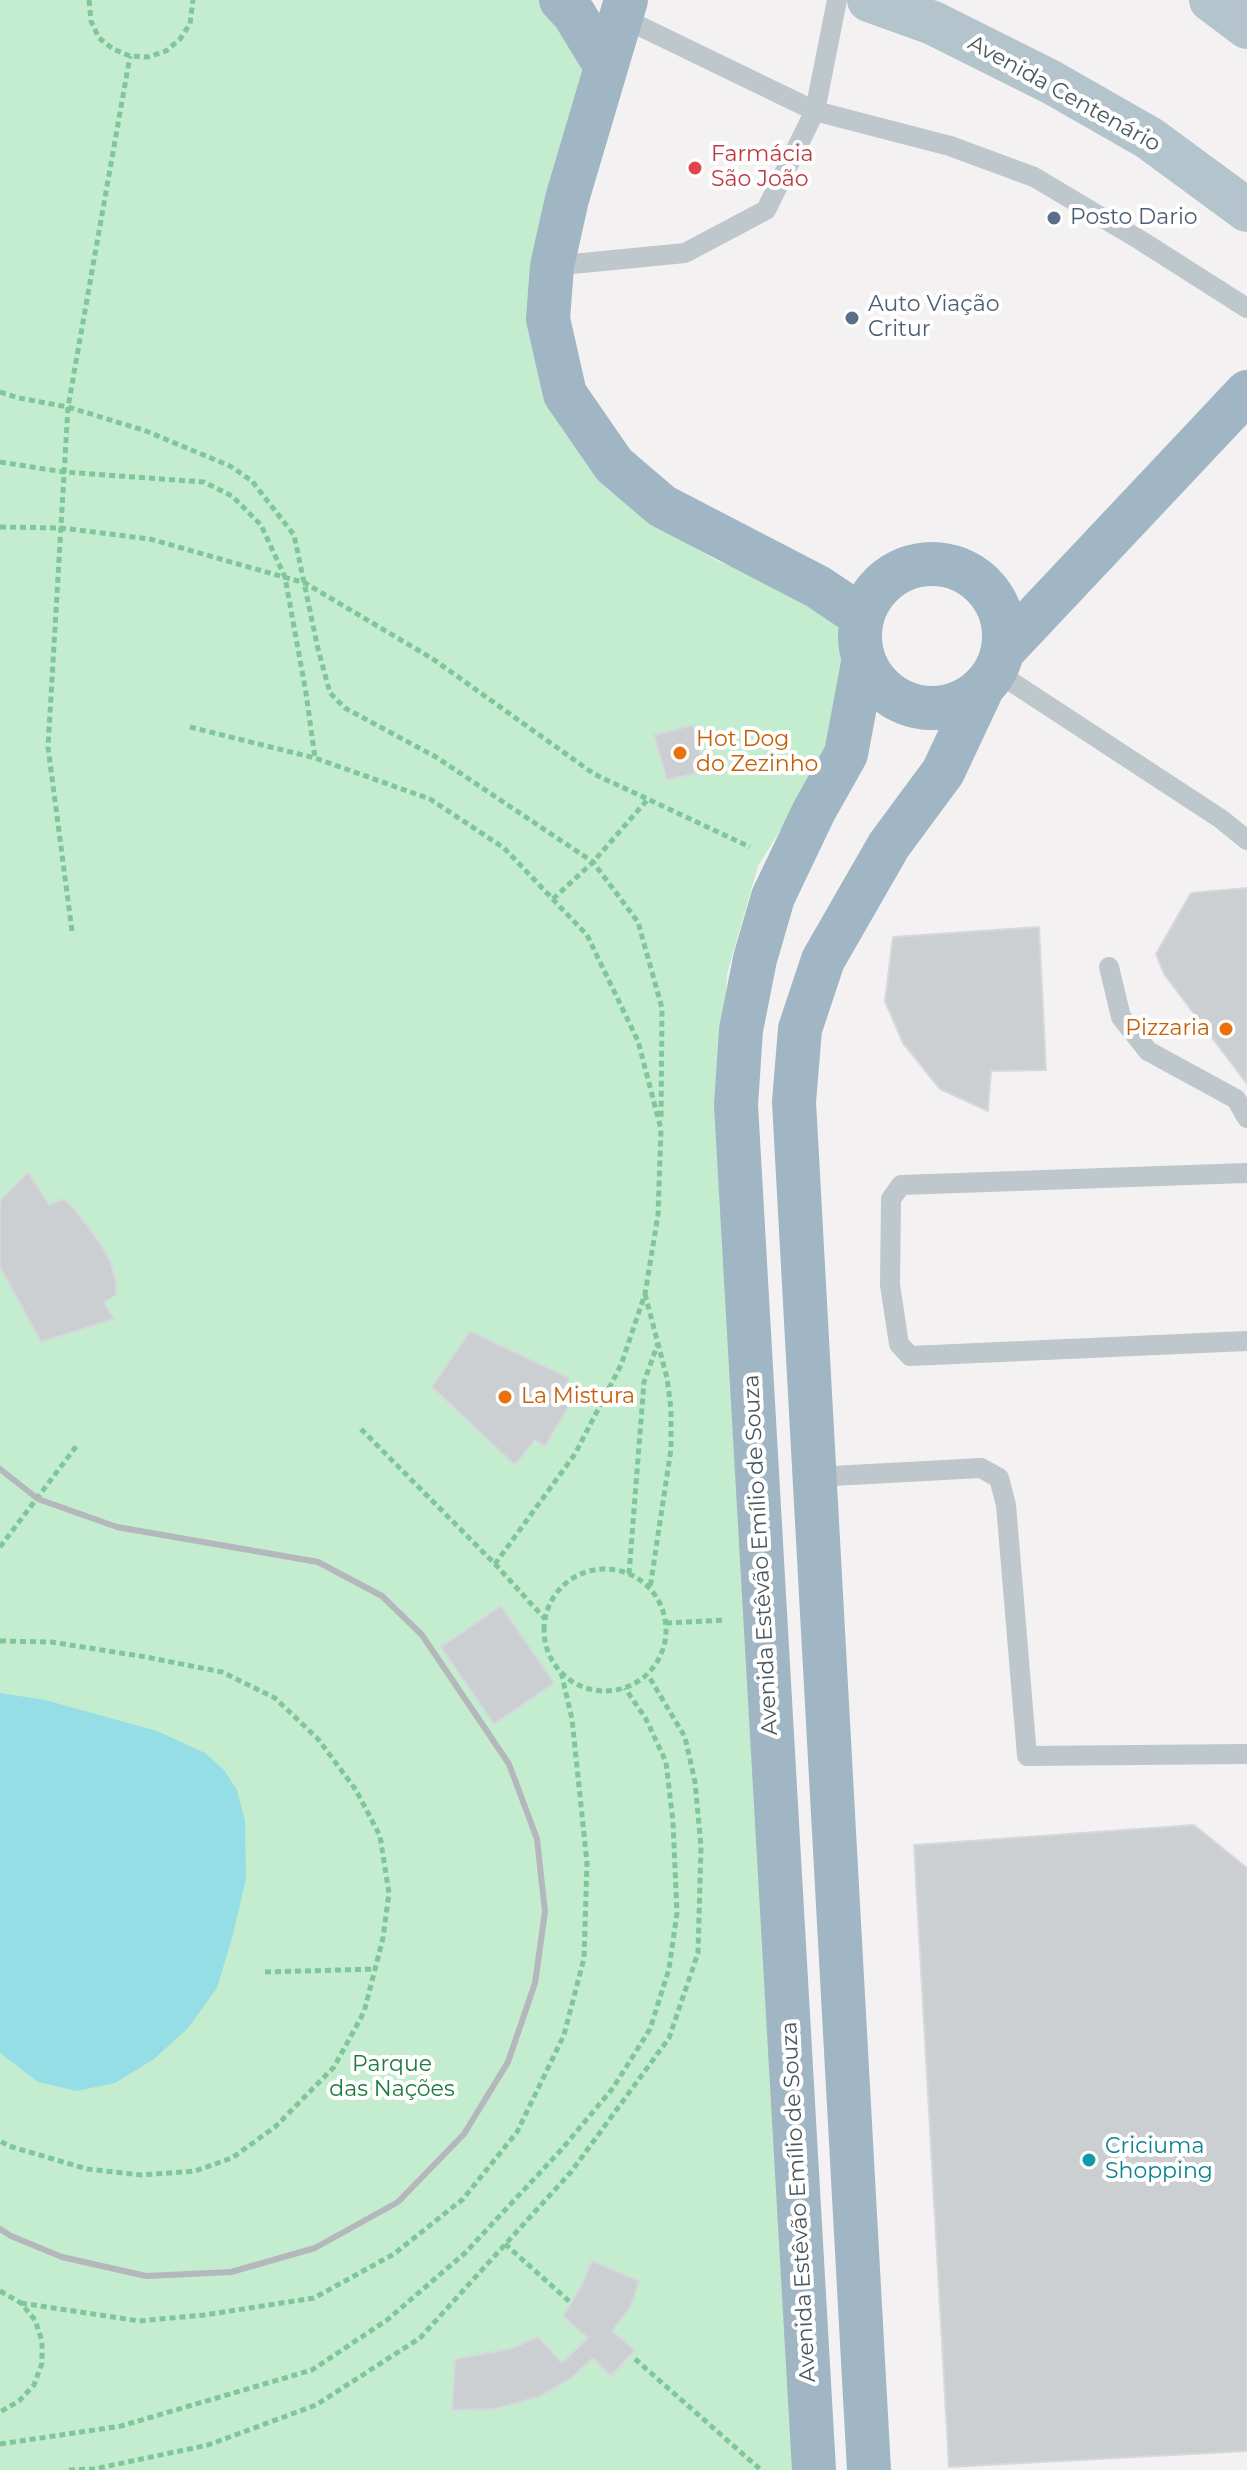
<!DOCTYPE html>
<html>
<head>
<meta charset="utf-8">
<style>
  body { margin:0 }
  canvas { display:block; background:#f3f1f1 }
</style>
</head>
<body>
<canvas width="1247" height="2470"></canvas>
<script>
const g = document.querySelector('canvas').getContext('2d');
g.lineJoin = 'round';
function paint(path, color) { g.fillStyle = color; g.fill(path, 'evenodd'); }
const poly = rows => new Path2D(rows.map(r => 'M' + r).join(''));
function trace(path, color, width, dash) { g.strokeStyle = color; g.lineWidth = width; g.lineCap = dash ? 'butt' : 'round'; g.setLineDash(dash || []); g.stroke(path); }
function write(font, color, halo, rows, align = 'center') {
  g.font = font + ' Montserrat,sans-serif'; g.lineWidth = 8; g.setLineDash([]); g.textBaseline = 'middle'; g.strokeStyle = halo; g.fillStyle = color; for (const [text, x, y, turn = 0] of rows) {
    g.save(); g.translate(x, y); g.rotate((+turn || 0) * Math.PI / 180); g.textAlign = isNaN(turn) ? turn : align; if (halo) g.strokeText(text, 0, 0); g.fillText(text, 0, 0); g.restore();
  }
}
const green = poly([
  [0,0,556,0,585,55,534,323,639,515,719,562,802,590,840,618,858,658,832,746,758,866,727,974,719,1141,806,2470,0,2470]
]);
const water = poly([
  [0,1693,45,1700,157,1731,205,1753,224,1770,237,1790,245,1821,246,1879,233,1934,217,1988,188,2028,154,2059,115,2083,77,2091,38,2082,0,2053]
]);
const building = poly([
  [693,725,705,771,667,780,654,735,693,725],
  [1247,888,1247,1084,1164,974,1156,954,1191,893,1247,888],
  [1039,927,1046,1070,991,1071,988,1111,940,1089,903,1043,885,1001,893,937,1039,927],
  [28,1172,49,1205,63,1199,73,1207,102,1246,111,1263,116,1283,116,1295,104,1302,114,1319,41,1342,0,1267,0,1201,28,1172],
  [470,1331,569,1378,562,1393,572,1401,545,1446,535,1440,515,1465,432,1387,470,1331],
  [501,1606,554,1683,494,1724,441,1647,501,1606],
  [1194,1825,1247,1868,1247,2451,949,2467,914,1845,1194,1825],
  [592,2261,639,2281,631,2306,612,2331,635,2350,611,2376,593,2358,570,2379,538,2397,494,2409,452,2410,455,2359,510,2349,538,2337,562,2363,588,2338,563,2316,581,2287,592,2261]
]);
const path = poly([
  [89,0,91,21,99,38,113,49,130,56,148,57,166,51,180,39,190,24,193,0],
  [0,392,19,398,68,407,146,431,230,466,252,481,294,535,318,649,330,693,345,708,436,757,593,862,638,922,662,1008,661,1120],
  [0,462,64,472,204,482,232,496,261,525,285,577,306,693,315,758],
  [0,527,61,528,150,539,305,583,433,659,594,774,750,847],
  [190,727,315,758,430,799,504,848,587,935,638,1041,661,1129,658,1215,645,1294,621,1365,575,1454,495,1564],
  [553,899,593,862,648,799],
  [72,931,48,747,68,407,130,56],
  [645,1294,667,1378,671,1409,671,1449,650,1588],
  [361,1429,495,1564,545,1619],
  [0,1547,78,1444],
  '544 1630a61 61 0 1 1 122 0a61 61 0 1 1-122 0Z',
  [629,1574,644,1382,658,1343],
  [666,1623,725,1620],
  [0,1641,51,1642,146,1657,222,1672,275,1698,318,1739,356,1790,380,1836,389,1893,383,1938,364,2012,334,2067,275,2127,232,2158,195,2171,141,2175,87,2169,9,2146,0,2141],
  [265,1972,376,1969],
  [505,2244,570,2302],
  [0,2291,21,2303,35,2320,42,2341,42,2363,34,2385,19,2401,0,2412],
  [21,2303,139,2321,204,2315,314,2298,394,2254,463,2199,517,2132,564,2035,584,1958,587,1863,572,1719,561,1672],
  [635,2359,761,2470],
  [0,2444,121,2426,312,2370,387,2320,465,2253,561,2150,613,2088,650,2029,669,1969,677,1913,673,1822,666,1762,646,1719,625,1688],
  [69,2470,94,2469,208,2445,316,2405,420,2338,571,2172,669,2038,698,1953,701,1846,695,1782,685,1737,648,1675]
]);
const service = poly([
  [621,17,815,111,950,146,1034,177,1140,240,1247,308],
  [552,266,685,253,766,210,815,111,837,0],
  [995,671,1221,819,1247,840],
  [1109,967,1121,1017,1148,1051,1236,1099,1247,1118],
  [1247,1173,901,1185,891,1199,890,1285,899,1344,910,1356,1247,1341],
  [814,1477,981,1468,999,1478,1006,1505,1027,1756,1247,1754]
]);
const primary = poly([
  [869,0,933,23,1051,82,1149,138,1247,210],
  [1211,0,1247,27]
]);
const trunk = poly([
  [561,0,574,14,605,65],
  [626,0,567,199,552,266,548,319,565,394,614,465,662,506,818,587,861,616],
  '860 636a72 72 0 1 1 144 0a72 72 0 1 1-144 0Z',
  [1004,650,1247,392],
  [814,2470,736,1105,741,1030,755,959,773,897,814,811,846,754,863,663],
  [869,2470,794,1102,800,1029,823,960,889,845,943,772,982,689]
]);
const rail = poly([
  [0,1469,38,1499,117,1527,318,1562,382,1596,422,1635,509,1764,537,1839,545,1912,535,1983,508,2062,464,2134,398,2202,315,2248,231,2272,146,2276,62,2257,11,2236,0,2229]
]);
const markers = [
  [695,168,8,"#e0444e"],
  [1054,218,8,"#5c6f8a"],
  [852,318,8,"#5c6f8a"],
  [680,753,8,"#e8710a"],
  [1226,1029,8,"#e8710a"],
  [505,1397,8,"#e8710a"],
  [1089,2160,8,"#0f9aa8"]
];
const streetNames = [
  ["Avenida Centenário",1064,94,29],
  ["Avenida Estêvão Emílio de Souza",761,1555,-93],
  ["Avenida Estêvão Emílio de Souza",799,2202,-93]
];
const healthNames = [
  ["Farmácia",711,155],
  ["São João",711,180]
];
const serviceNames = [
  ["Posto Dario",1070,218],
  ["Auto Viação",868,305],
  ["Critur",868,330]
];
const foodNames = [
  ["Hot Dog",696,740],
  ["do Zezinho",696,765],
  ["Pizzaria",1210,1029,"right"],
  ["La Mistura",521,1397]
];
const parkNames = [
  ["Parque",392,2065],
  ["das Nações",392,2090]
];
const cultureNames = [
  ["Criciuma",1105,2147],
  ["Shopping",1105,2172]
];
paint(green, '#c4eccf');
paint(water, '#95dee5');
paint(building, '#cbcfd2');
trace(building, '#d6d8dc', 2);
trace(path, '#7fc79b', 5, [6, 4]);
trace(service, '#bec7cc', 20);
trace(primary, '#b3c4cd', 44);
trace(trunk, '#a0b6c4', 44);
trace(rail, '#b4b7bb', 6);
for (const [x, y, r, color] of markers) { const dot = new Path2D(); dot.arc(x, y, r, 0, 2 * Math.PI); g.fillStyle = color; g.fill(dot); trace(dot, '#fff', 3); }
write('22px', '#4a575d', '#fff', streetNames);
write('22px', '#be3a42', '#fff', healthNames, 'left');
write('22px', '#4e5e75', '#fff', serviceNames, 'left');
write('22px', '#c56008', '#fff', foodNames, 'left');
write('22px', '#207941', '#fff', parkNames);
write('22px', '#0d838f', '#fff', cultureNames, 'left');
</script>
</body>
</html>
